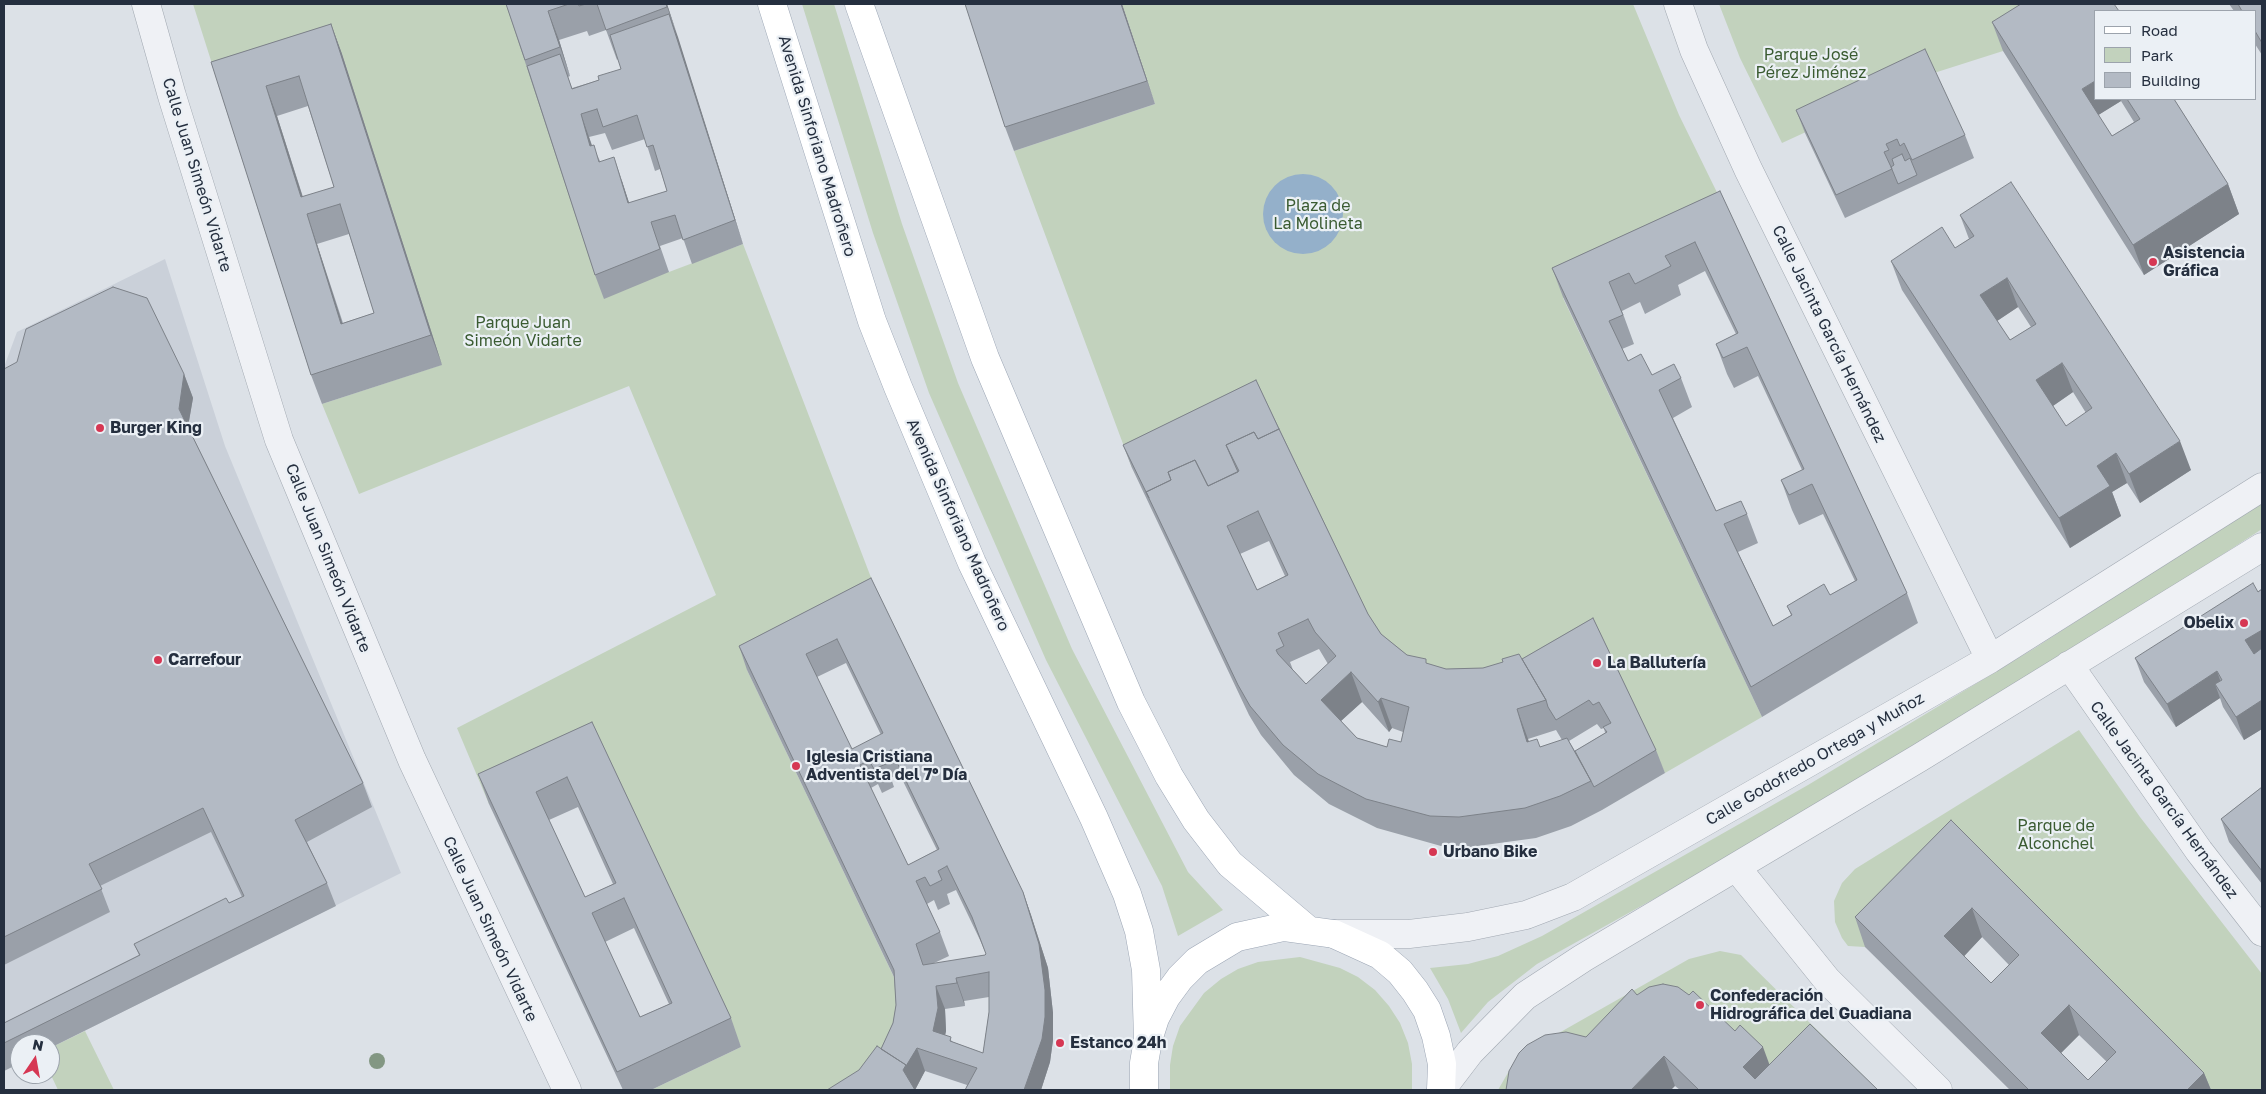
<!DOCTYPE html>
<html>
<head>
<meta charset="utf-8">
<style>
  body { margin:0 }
  #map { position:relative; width:2266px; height:1094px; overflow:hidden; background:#dce1e7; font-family:"Golos Text",sans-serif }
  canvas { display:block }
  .frame { position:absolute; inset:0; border:5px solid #252f3f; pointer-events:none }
  .legend { position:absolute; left:2094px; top:10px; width:162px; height:90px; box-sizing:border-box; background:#ebf0f5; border:1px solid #9ca3ac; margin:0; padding:6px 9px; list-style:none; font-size:15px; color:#252f3f }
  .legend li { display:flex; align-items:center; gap:10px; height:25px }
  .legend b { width:25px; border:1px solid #9ca3ac }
  .north { position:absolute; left:10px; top:1034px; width:50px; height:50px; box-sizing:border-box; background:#ebf0f5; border:1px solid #9ca3ac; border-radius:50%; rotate:12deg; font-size:14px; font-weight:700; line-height:20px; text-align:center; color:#252f3f }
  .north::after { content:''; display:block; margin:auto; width:18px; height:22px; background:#d63753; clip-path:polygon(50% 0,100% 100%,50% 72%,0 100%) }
</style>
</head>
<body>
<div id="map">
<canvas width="2266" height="1094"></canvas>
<div class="frame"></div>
<ul class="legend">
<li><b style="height:6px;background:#fff"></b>Road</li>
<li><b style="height:14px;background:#c2d2bd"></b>Park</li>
<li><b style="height:14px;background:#b3bac4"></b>Building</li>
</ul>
<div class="north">N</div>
</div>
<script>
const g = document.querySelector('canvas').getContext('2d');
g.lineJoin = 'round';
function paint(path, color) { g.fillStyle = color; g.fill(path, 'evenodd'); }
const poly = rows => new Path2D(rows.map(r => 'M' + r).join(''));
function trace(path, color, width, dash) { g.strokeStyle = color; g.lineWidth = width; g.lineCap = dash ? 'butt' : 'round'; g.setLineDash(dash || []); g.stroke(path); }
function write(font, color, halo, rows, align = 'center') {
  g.font = font + ' "Golos Text",sans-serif'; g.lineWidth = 4.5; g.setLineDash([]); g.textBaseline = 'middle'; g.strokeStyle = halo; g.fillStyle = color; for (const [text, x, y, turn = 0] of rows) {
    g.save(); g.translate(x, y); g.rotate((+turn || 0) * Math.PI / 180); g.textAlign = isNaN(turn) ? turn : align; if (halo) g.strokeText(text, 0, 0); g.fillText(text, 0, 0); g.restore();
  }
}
const built = poly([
  [165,259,225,446,401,873,50,1048,50,1044,20,1044,20,1063,4,1071,4,367,17,332]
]);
const green = poly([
  [193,4,508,4,570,196,669,272,743,244,880,601,747,670,902,994,879,1090,651,1090,741,1047,603,752,489,804,457,728,716,595,629,386,359,494,322,404,441,365,342,54,221,92],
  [802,4,834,4,902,224,958,383,1072,649,1188,872,1223,910,1178,936,1162,886,1046,660,929,393,873,233],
  [1122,4,1633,4,1679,115,1731,221,1563,298,1762,717,1665,773,1601,641,1530,683,1391,663,1264,404,1132,468,1014,151,1155,104],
  [1719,4,2079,4,2003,51,1934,73,1782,143,1740,58],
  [2262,501,2262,529,2047,668,1819,807,1537,964,1488,1002,1461,1033,1448,999,1430,968,1468,964,1498,956,1542,936,1808,785,2035,648],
  [2079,730,2140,817,2262,974,2262,1090,2203,1090,1962,850,1865,947,1848,946,1842,938,1835,922,1834,901,1842,883,1855,869],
  [1720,951,1741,955,1878,1090,1774,1077,1498,1090,1509,1071,1529,1050,1689,959],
  [1300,957,1340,968,1358,977,1375,990,1389,1006,1400,1023,1408,1043,1412,1064,1412,1090,1170,1090,1170,1065,1173,1046,1180,1026,1204,993,1221,979,1238,969,1258,962],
  [85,1031,114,1090,58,1090,50,1073,50,1048]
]);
const water = poly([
  '1263 214a40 40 0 1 1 80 0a40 40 0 1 1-80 0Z'
]);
const minor = poly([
  [146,4,172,96,279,440,412,760,567,1090],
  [1678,4,1694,50,1748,169,1990,659],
  [2069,665,2199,851,2262,932],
  [1736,867,1827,980,1938,1090],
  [1334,934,1409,934,1468,927,1526,915,1573,897,1990,659,2262,487],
  [1441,1090,1470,1052,1525,996,1583,958,1919,758,2262,547]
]);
const major = poly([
  [772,4,872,321,898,387,972,563,1094,818,1127,894,1139,931,1146,970,1148,1040],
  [859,4,985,358,1131,702,1169,776,1196,820,1230,864,1307,929],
  [1144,1090,1144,1063,1148,1040,1155,1018,1166,997,1180,978,1197,961,1237,937,1283,927,1334,934,1380,955,1400,972,1415,991,1427,1010,1436,1036,1442,1064,1441,1090]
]);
const trees = [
  [377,1061]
];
const wall = poly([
  [506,4,667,4,743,244,692,264,683,238,660,246,669,272,604,299,595,275],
  [606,30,617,60,618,59,621,69,599,80,572,88,568,77,570,76,559,40,587,31,589,36],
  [605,133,612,150,645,139,655,171,660,169,667,191,629,203,622,181,600,161,592,145,589,137],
  [965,4,1122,4,1155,104,1014,151,1005,127],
  [2229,4,2262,4,2262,55,2255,44,2255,11,2234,11],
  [1992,22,2095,99,2174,99,2228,184,2239,214,2144,275,2003,51],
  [2121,101,2134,122,2112,136,2098,115],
  [331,24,342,54,442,365,322,404,311,375,211,62],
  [308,106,334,187,303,197,277,116],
  [349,234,374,313,343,323,317,244],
  [1796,110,1965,135,1974,158,1845,218,1805,133],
  [1720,191,1907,593,1918,623,1762,717,1563,297,1552,268],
  [1705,271,1736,334,1716,344,1727,374,1734,388,1758,376,1802,470,1781,480,1792,510,1799,525,1823,514,1855,581,1830,595,1787,606,1791,615,1773,626,1738,552,1758,543,1747,514,1716,511,1673,418,1692,407,1681,378,1652,375,1628,361,1622,349,1634,344,1622,311,1640,302,1645,314,1681,295,1678,285],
  [1960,215,2191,470,2140,503,2127,483,2112,492,2121,516,2070,548,1902,290,1891,261,1955,248,1969,239],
  [2018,307,2031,327,2010,340,1997,321],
  [2073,392,2086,413,2066,426,2053,406],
  [4,369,184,374,193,398,188,427,363,783,372,807,307,842,327,883,336,906,50,1048,50,1044,20,1044,20,1063,4,1071,4,1023,139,955,134,944,229,903,242,897,211,832,100,886,110,912,4,965],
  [1256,380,1368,614,1381,634,1407,655,1428,664,1446,669,1483,668,1522,659,1593,618,1656,750,1665,773,1602,810,1571,826,1536,838,1470,847,1441,846,1377,828,1329,804,1294,775,1261,735,1249,715,1132,468,1123,445],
  [1269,541,1285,576,1257,590,1240,554],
  [1319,649,1328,664,1306,684,1293,670,1290,662],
  [1362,702,1389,732,1392,728,1403,732,1401,742,1387,747,1357,738,1341,721],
  [1597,724,1601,729,1604,728,1605,733,1575,751,1569,741],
  [1556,730,1562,740,1540,747,1529,742,1528,739],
  [871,578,1023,892,1031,915,1048,968,1053,1013,1053,1040,1050,1062,1041,1090,965,1090,967,1085,925,1071,915,1090,859,1070,881,1049,893,1023,896,1005,894,977,747,670,739,646],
  [846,663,881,735,852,749,817,677],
  [899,773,937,850,908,865,871,788,878,784,882,793,894,787,891,778],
  [956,890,980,940,986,954,985,955,932,964,949,956,940,932,927,904,934,900,938,910,950,904,947,894],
  [989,997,989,1012,983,1053,953,1042,945,1035,946,1031,945,1009,965,1006,964,1001],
  [2262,589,2262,729,2244,740,2223,707,2220,698,2176,727,2144,682,2135,658],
  [592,722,731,1018,741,1047,651,1090,623,1090,489,804,478,774],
  [578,807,613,884,585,897,549,820],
  [634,928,669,1004,640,1017,605,942],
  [2262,787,2262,884,2229,842,2221,819],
  [1951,820,2204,1073,2211,1090,2010,1090,1865,947,1855,917],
  [1982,937,2009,965,1991,983,1964,956],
  [2079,1035,2107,1062,2088,1080,2061,1053],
  [1637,995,1769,1065,1878,1090,1680,1090,1675,1086,1586,1037]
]);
const shadedWall = poly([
  [666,4,667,4,678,37],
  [1121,4,1122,4,1155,104,1147,81],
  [548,11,559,40,570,76,560,47],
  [669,14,678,37,743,244,735,220],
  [331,24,342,54,442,365,431,335],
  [2095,81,2095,99,2120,99,2121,101,2092,119,2082,89],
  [266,86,277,116,308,214,301,197],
  [581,114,589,137,599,169,590,146],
  [614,157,622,181,637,227,628,203],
  [2228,184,2239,214,2144,275,2133,245],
  [307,214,317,244,352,354,341,324],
  [2007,278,2018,307,1991,325,1980,295],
  [2062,363,2073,392,2047,410,2036,380],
  [184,374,193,398,187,432,179,409],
  [2180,441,2191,470,2140,503,2129,474],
  [2116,453,2127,483,2112,492,2121,516,2070,548,2059,518,2097,466],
  [2262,630,2262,659,2254,664,2245,640],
  [2217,671,2225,695,2215,684,2220,698,2176,727,2167,704],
  [1351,672,1362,702,1332,729,1321,700],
  [1381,698,1392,728,1389,732,1378,702],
  [2262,700,2262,729,2244,740,2236,717],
  [1517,709,1528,739,1538,772,1527,742],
  [1023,892,1031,915,1048,968,1053,1013,1053,1040,1050,1062,1041,1090,1024,1090],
  [1972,908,1982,937,1955,966,1944,936],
  [956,978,964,1001,965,1006,957,983],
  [936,986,945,1009,946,1031,941,1054,933,1031],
  [2069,1005,2079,1035,2052,1062,2041,1033],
  [1763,1047,1774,1077,1761,1090,1743,1067],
  [917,1048,925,1071,915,1090,903,1070],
  [1664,1056,1675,1086,1671,1090,1631,1090],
  [2204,1073,2211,1090,2187,1090]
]);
const building = poly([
  [506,4,569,4,548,11,560,47,525,60,506,4],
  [578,4,586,4,579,6,578,4],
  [597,4,666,4,667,7,606,30,597,4],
  [965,4,1121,4,1147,81,1005,127,965,4],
  [2021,4,2114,4,2119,11,2095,11,2095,81,2082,89,2112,136,2140,119,2127,99,2174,99,2228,184,2133,245,1992,22,2021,4],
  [2238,4,2262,4,2262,43,2255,31,2255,11,2242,11,2238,4],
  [669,14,735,220,683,240,675,215,651,222,660,249,595,275,527,66,560,54,572,89,599,80,598,76,621,69,610,35,669,14],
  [597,109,603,127,637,115,647,147,653,145,667,191,628,203,614,157,599,162,594,145,590,146,581,114,597,109],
  [331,24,431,335,311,375,211,62,331,24],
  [299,76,334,187,301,197,266,86,299,76],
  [340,204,374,313,341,324,307,214,340,204],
  [1925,49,1965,135,1912,160,1904,143,1900,146,1897,139,1886,144,1889,150,1884,152,1892,169,1836,195,1796,110,1925,49],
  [1902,154,1905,161,1910,158,1917,175,1898,184,1891,167,1894,165,1892,159,1902,154],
  [2011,182,2180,441,2129,474,2116,453,2097,466,2110,486,2059,518,1891,261,1942,227,1955,248,1974,236,1960,215,2011,182],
  [2007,278,2036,324,2010,340,1980,295,2007,278],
  [2062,363,2092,408,2066,426,2036,380,2062,363],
  [1720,191,1907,593,1751,687,1552,268,1720,191],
  [1695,242,1738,333,1716,344,1723,358,1747,347,1804,469,1781,480,1789,495,1812,484,1857,580,1830,595,1824,584,1787,606,1792,615,1773,626,1724,524,1747,514,1741,501,1716,511,1659,390,1681,378,1674,364,1652,375,1641,354,1628,361,1609,321,1623,315,1609,282,1629,273,1635,284,1671,266,1665,256,1695,242],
  [113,287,147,298,184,374,179,409,363,783,295,820,327,883,4,1043,4,1023,140,955,134,944,226,898,229,903,244,896,203,808,89,864,102,889,4,937,4,369,17,362,26,329,113,287],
  [1256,380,1279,429,1258,439,1254,432,1226,445,1238,472,1208,486,1195,460,1168,472,1171,480,1146,492,1149,498,1123,445,1256,380],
  [1279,429,1368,614,1381,634,1407,655,1426,659,1426,663,1446,669,1483,668,1503,662,1502,659,1519,654,1546,700,1517,709,1527,742,1537,739,1540,747,1567,738,1591,781,1560,796,1525,808,1459,817,1430,816,1366,799,1318,774,1283,745,1250,706,1238,685,1146,492,1171,480,1168,472,1195,460,1208,486,1239,471,1226,445,1254,432,1258,439,1279,429],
  [1258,511,1288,575,1257,590,1227,526,1258,511],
  [1308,619,1315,632,1336,656,1306,684,1278,654,1276,650,1284,646,1278,633,1308,619],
  [1351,672,1378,702,1381,698,1409,707,1401,742,1389,739,1387,747,1357,738,1321,700,1351,672],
  [871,578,1023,892,1039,944,1045,990,1045,1017,1042,1039,1024,1090,965,1090,977,1068,917,1048,906,1066,906,1065,881,1049,893,1023,896,1005,894,970,739,646,871,578],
  [837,639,883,733,852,749,806,654,837,639],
  [891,750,939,849,908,865,860,765,869,760,874,769,886,764,881,755,891,750],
  [947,866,972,917,986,954,985,955,923,965,916,944,940,932,916,881,925,877,930,886,942,880,938,871,947,866],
  [989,972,989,1012,983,1053,950,1041,951,1037,933,1031,938,1008,936,986,957,983,956,978,989,972],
  [2253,583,2258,592,2262,589,2262,630,2245,640,2254,654,2262,648,2262,700,2236,717,2215,684,2222,680,2217,671,2167,704,2135,658,2253,583],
  [1593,618,1656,750,1594,787,1591,781,1575,751,1607,732,1603,727,1611,723,1599,702,1593,705,1589,700,1556,720,1548,707,1546,700,1522,659,1593,618],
  [592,722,731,1018,617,1072,478,774,592,722],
  [567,777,616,883,585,897,536,792,567,777],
  [624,898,672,1003,640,1017,592,913,624,898],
  [2262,787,2262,871,2221,819,2262,787],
  [1951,820,2204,1073,2187,1090,2029,1090,1855,917,1951,820],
  [1972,908,2019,955,1991,983,1944,936,1972,908],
  [2069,1005,2116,1052,2088,1080,2041,1033,2069,1005],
  [1663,984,1678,987,1689,995,1693,991,1735,1031,1740,1025,1763,1047,1743,1067,1755,1079,1810,1024,1878,1090,1699,1090,1664,1056,1631,1090,1506,1090,1509,1071,1519,1053,1527,1045,1545,1035,1566,1032,1586,1037,1632,989,1637,995,1649,987,1663,984],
  [877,1046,906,1065,903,1070,915,1090,827,1090,859,1070,877,1046]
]);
const markers = [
  [2153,262,5,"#d63753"],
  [100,428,5,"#d63753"],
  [2244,623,5,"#d63753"],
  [158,660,5,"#d63753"],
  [1597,663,5,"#d63753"],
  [796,766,5,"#d63753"],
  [1433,852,5,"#d63753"],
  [1700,1005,5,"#d63753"],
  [1060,1043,5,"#d63753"]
];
const parkNames = [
  ["Parque José",1811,55],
  ["Pérez Jiménez",1811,73],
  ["Plaza de",1318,206],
  ["La Molineta",1318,224],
  ["Parque Juan",523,323],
  ["Simeón Vidarte",523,341],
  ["Parque de",2056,826],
  ["Alconchel",2056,844]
];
const streetNames = [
  ["Avenida Sinforiano Madroñero",817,146,73],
  ["Calle Juan Simeón Vidarte",197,175,73],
  ["Calle Jacinta García Hernández",1829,334,64],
  ["Avenida Sinforiano Madroñero",958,525,66],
  ["Calle Juan Simeón Vidarte",328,558,68],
  ["Calle Godofredo Ortega y Muñoz",1815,759,-30],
  ["Calle Jacinta García Hernández",2164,800,54],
  ["Calle Juan Simeón Vidarte",490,929,65]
];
const poiNames = [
  ["Asistencia",2163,253],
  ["Gráfica",2163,271],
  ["Burger King",110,428],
  ["Obelix",2234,623,"right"],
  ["Carrefour",168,660],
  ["La Ballutería",1607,663],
  ["Iglesia Cristiana",806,757],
  ["Adventista del 7º Día",806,775],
  ["Urbano Bike",1443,852],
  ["Confederación",1710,996],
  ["Hidrográfica del Guadiana",1710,1014],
  ["Estanco 24h",1070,1043]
];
paint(built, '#cad0d9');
paint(green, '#c2d2bd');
paint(water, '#94b0ca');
trace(minor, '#a1a8b1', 29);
trace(major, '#9ba5b4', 29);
trace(minor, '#eff1f5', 28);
trace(major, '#fff', 28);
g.fillStyle = '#839783';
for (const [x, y] of trees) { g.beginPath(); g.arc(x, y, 8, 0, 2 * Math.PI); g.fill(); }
paint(wall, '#9aa0a9');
paint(shadedWall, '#7d8289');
paint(building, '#b3bac4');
trace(building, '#7d8289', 1);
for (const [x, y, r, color] of markers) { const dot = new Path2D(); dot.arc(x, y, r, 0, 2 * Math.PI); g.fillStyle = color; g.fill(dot); trace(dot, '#ebf0f5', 2); }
write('16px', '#3a5b31', '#ebf0f5', parkNames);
write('16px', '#252f3f', '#ebf0f5', streetNames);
write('bold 16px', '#252f3f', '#ebf0f5', poiNames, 'left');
</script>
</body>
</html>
